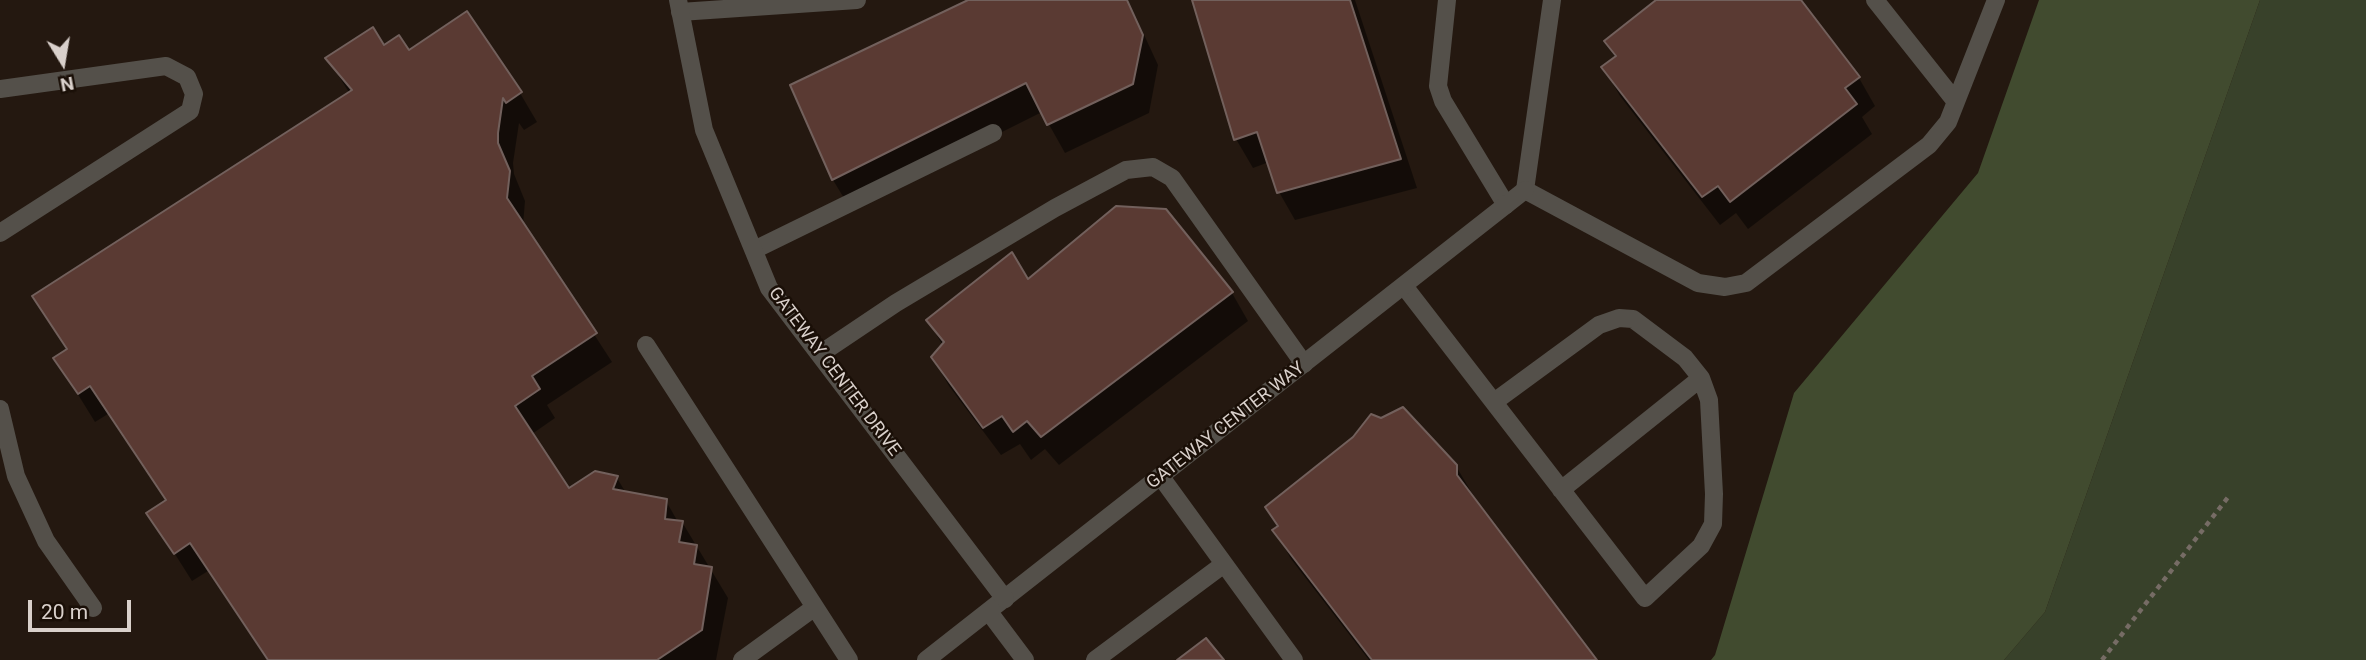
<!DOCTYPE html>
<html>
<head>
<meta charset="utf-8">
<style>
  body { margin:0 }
  #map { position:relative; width:2366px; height:660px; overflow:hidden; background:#241810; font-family:Roboto,sans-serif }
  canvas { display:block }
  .north { position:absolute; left:28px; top:28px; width:70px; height:70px; -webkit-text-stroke:5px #1a0f07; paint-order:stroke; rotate:169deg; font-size:19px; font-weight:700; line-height:28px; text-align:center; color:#d9d0cb }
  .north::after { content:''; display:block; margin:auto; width:24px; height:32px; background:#d9d0cb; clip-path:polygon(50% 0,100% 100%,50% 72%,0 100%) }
  .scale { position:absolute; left:28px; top:600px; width:103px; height:32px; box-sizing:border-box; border:4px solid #d9d0cb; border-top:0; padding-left:9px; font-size:21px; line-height:24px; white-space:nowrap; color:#d9d0cb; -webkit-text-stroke:5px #1a0f07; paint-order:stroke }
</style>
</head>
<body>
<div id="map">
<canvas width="2366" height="660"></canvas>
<div class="north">N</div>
<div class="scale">20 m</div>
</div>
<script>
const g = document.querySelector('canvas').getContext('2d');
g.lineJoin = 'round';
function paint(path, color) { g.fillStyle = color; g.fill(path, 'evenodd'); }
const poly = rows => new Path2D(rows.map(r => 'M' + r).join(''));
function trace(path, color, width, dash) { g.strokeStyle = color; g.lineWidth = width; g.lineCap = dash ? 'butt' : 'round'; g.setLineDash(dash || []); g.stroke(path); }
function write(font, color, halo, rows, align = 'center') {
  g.font = font + ' Roboto,sans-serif'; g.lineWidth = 5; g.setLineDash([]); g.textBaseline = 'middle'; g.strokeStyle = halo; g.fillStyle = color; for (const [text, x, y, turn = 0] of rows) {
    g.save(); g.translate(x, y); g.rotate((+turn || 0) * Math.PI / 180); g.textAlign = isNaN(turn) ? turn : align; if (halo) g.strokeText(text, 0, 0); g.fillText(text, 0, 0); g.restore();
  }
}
const green = poly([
  [2260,0,2366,0,2366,660,2004,660,2045,612]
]);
const forest = poly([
  [2039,0,2260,0,2045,612,2004,660,1711,660,1715,655,1794,393,1978,173]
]);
const shadow = poly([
  [971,0,1128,0,1158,65,1149,113,1065,153,1042,112,850,208,833,180,792,86],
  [1194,0,1355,0,1417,188,1295,220,1279,192,1269,162,1253,168,1236,139],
  [1659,0,1799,0,1859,78,1875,106,1862,117,1872,134,1748,229,1736,213,1720,225,1620,96,1604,68,1616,59,1606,41],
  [383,47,520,93,537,122,524,130,519,123,513,163,514,174,525,201,523,225,612,362,547,405,555,418,532,434,569,490,617,478,626,493,666,501,678,522,682,522,728,598,716,660,267,660,208,571,192,581,149,513,166,501,108,414,95,422,56,359,67,351,34,297,350,94,328,59],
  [1027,282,1232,293,1248,321,1059,465,1045,449,1031,460,1020,444,1001,455,949,386,933,358,943,346,928,320],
  [1456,466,1473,495,1473,499,1595,660,1369,660,1291,559,1275,530,1278,527,1267,507]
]);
const building = poly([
  [968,0,1127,0,1143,35,1133,84,1047,125,1026,83,832,180,790,85,968,0],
  [1192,0,1350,0,1401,159,1277,193,1257,132,1234,140,1192,0],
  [1656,0,1801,0,1860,77,1845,88,1857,104,1730,202,1718,186,1702,197,1601,67,1616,56,1604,41,1656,0],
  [467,11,522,92,506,103,503,98,498,133,498,143,510,171,507,198,597,333,532,376,540,389,515,406,569,488,595,471,618,476,613,489,667,499,665,519,683,521,679,542,697,545,694,564,712,567,702,630,657,660,268,660,190,543,174,554,146,513,166,500,90,386,78,394,53,358,67,349,32,296,352,90,325,58,373,27,384,45,399,35,409,50,467,11],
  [1116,206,1166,209,1233,292,1041,437,1027,421,1013,432,1002,416,983,428,931,357,944,342,926,320,1012,252,1028,279,1116,206],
  [1403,407,1457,465,1457,475,1597,660,1372,660,1272,530,1278,526,1265,507,1353,437,1371,414,1381,418,1403,407],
  [1206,638,1224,660,1177,660,1206,638]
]);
const path = poly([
  [2102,660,2229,496]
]);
const service = poly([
  [1447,0,1438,86,1443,101,1506,205],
  [1552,0,1525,190,1698,283,1725,287,1746,283,1929,145,1948,122,1996,0],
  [1875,0,1956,102],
  [680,12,857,0],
  [0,89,166,66,187,77,194,94,190,111,0,233],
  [754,250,993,133],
  [1404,286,1645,598,1701,546,1713,524,1714,494,1709,400,1701,378,1685,358,1633,319,1619,318,1599,325,1494,402],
  [646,345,849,660],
  [820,354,896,303,1055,208,1126,170,1153,167,1172,178,1304,364],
  [0,409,16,476,46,541,93,608],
  [1161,477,1294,660],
  [1561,490,1701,378],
  [989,612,1025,660],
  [742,660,815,607],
  [1095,660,1224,564]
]);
const minor = poly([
  [926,660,1525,190]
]);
const tertiary = poly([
  [678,0,704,130,769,288,1005,599]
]);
const streetNames = [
  ["GATEWAY CENTER DRIVE",834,372,53],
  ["GATEWAY CENTER WAY",1226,426,-38]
];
paint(green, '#38412a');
paint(forest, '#414b2f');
paint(shadow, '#0007');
paint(building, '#5a3a33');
trace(building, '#72605c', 2);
trace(path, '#766c65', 4.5, [5, 5]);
trace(service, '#54504a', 18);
trace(minor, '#54504a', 18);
trace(tertiary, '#54504a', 18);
write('18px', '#d9d0cb', '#1a0f07', streetNames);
</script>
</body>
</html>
